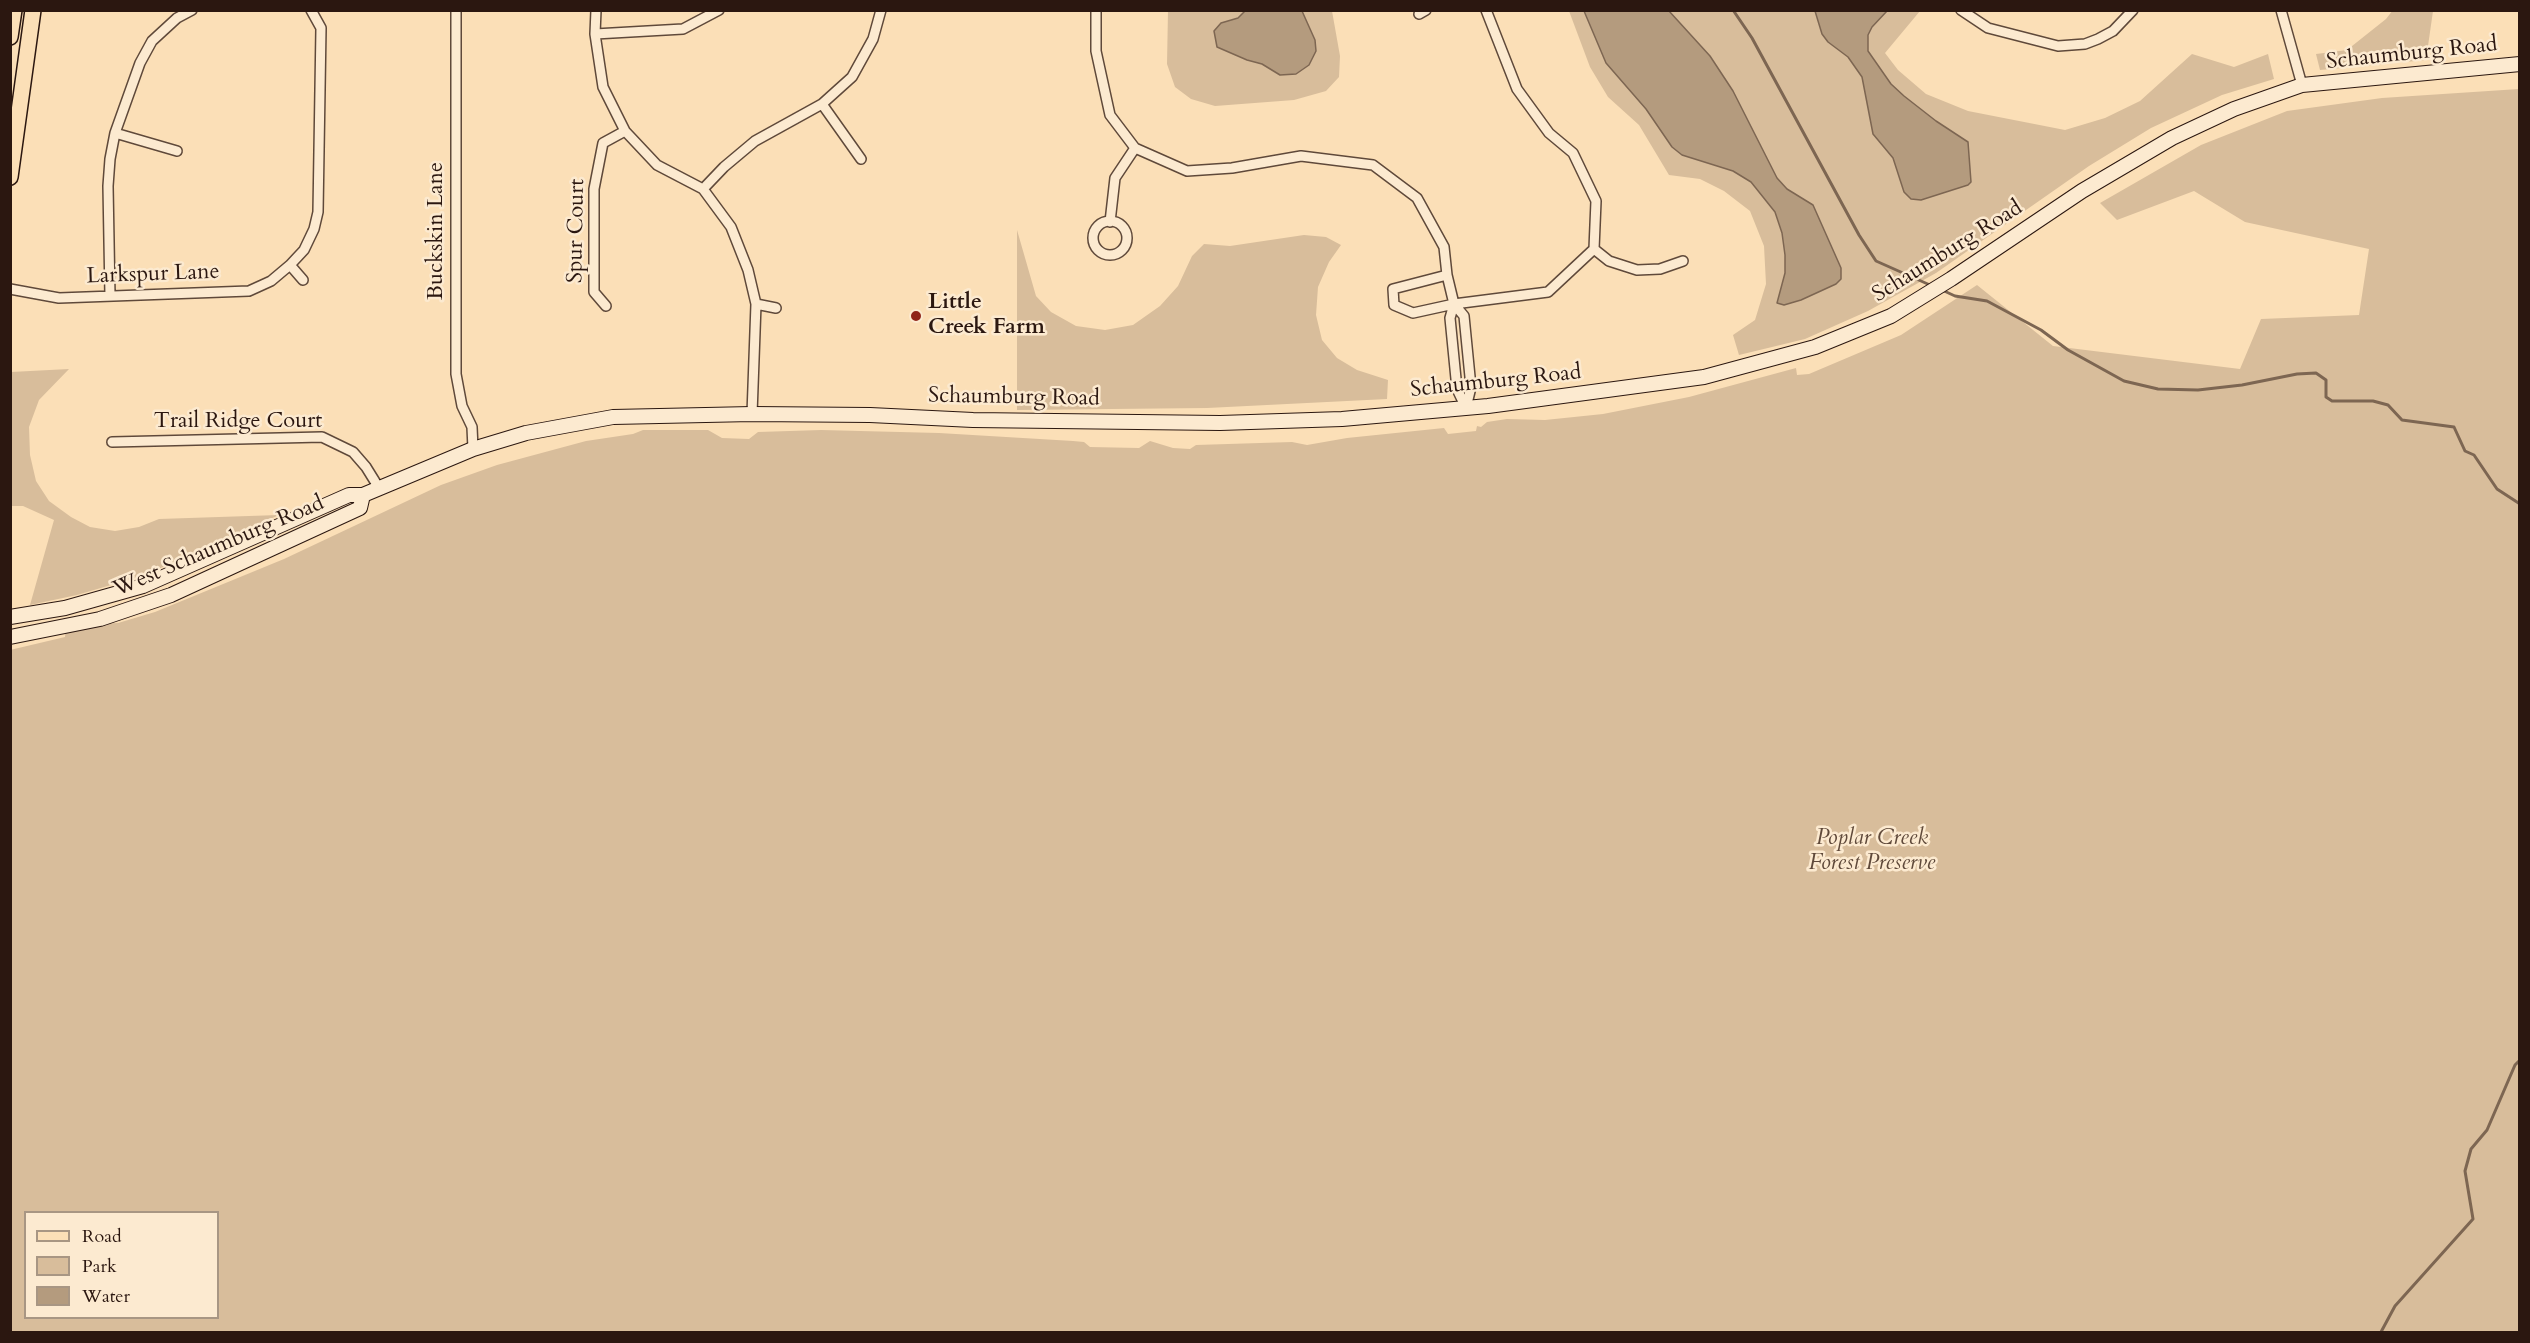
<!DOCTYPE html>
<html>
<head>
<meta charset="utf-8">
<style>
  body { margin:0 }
  #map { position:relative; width:2530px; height:1343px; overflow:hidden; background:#fbdfb7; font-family:Cardo,serif }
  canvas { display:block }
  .frame { position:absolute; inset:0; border:12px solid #2b1710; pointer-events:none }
  .legend { position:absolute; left:24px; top:1211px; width:195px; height:108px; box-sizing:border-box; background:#fcead0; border:2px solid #a89683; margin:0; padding:8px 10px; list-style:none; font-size:18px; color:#2b1710 }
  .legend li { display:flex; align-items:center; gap:12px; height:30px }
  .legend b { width:30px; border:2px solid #a89683 }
</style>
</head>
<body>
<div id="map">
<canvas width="2530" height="1343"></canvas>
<div class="frame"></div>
<ul class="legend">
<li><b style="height:8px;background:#fbdfb7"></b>Road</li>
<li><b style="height:16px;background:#d8bd9b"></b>Park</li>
<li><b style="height:16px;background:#b49b7e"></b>Water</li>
</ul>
</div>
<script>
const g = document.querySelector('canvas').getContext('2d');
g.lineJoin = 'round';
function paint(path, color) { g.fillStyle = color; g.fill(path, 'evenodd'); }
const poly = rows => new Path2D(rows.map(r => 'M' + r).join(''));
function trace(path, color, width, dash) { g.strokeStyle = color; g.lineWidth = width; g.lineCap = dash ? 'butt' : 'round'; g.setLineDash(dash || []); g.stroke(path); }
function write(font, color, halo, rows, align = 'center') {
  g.font = font + ' Cardo,serif'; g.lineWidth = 5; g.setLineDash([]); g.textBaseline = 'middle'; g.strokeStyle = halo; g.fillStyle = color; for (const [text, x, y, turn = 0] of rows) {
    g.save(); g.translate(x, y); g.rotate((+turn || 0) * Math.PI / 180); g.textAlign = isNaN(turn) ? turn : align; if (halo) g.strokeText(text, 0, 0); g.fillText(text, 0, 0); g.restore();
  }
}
const green = poly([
  [2393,10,2433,11,2426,60,2320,70,2316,54,2347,50,2386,19],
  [1168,11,1332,11,1340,56,1339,77,1326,91,1294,100,1215,106,1191,99,1175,87,1167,64],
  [1569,11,1920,11,1885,53,1898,70,1926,94,1968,111,2065,130,2105,118,2140,101,2192,54,2234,67,2268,54,2274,79,2222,95,2151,128,2089,166,1936,273,1868,311,1805,339,1739,355,1733,335,1755,320,1766,284,1764,246,1750,211,1724,191,1700,179,1669,175,1639,125,1608,97,1590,67],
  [2519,89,2519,1332,11,1332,10,650,65,637,66,625,118,623,155,612,284,559,441,485,497,465,586,441,633,434,643,430,708,430,722,438,749,439,758,432,821,430,939,433,1073,441,1084,442,1090,447,1139,448,1150,441,1173,448,1190,449,1196,445,1292,442,1307,445,1347,438,1444,428,1448,434,1476,431,1477,426,1481,427,1487,422,1507,419,1545,420,1603,414,1689,397,1796,368,1797,375,1809,374,1901,335,1977,285,2053,346,2240,369,2261,319,2359,315,2369,249,2245,222,2194,191,2117,220,2100,203,2201,145,2287,111,2382,98],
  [26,1212,218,1212,218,1318,26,1318],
  [1017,230,1036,296,1051,312,1076,326,1105,330,1133,325,1160,306,1178,286,1192,256,1204,244,1230,246,1304,235,1326,237,1341,245,1329,262,1318,287,1316,315,1322,340,1337,358,1357,370,1388,380,1387,399,1207,408,1017,410],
  [69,369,39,400,29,427,30,455,36,481,49,501,71,517,90,527,115,531,139,527,159,519,279,515,145,575,77,595,30,605,54,520,23,506,11,506,11,372]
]);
const water = poly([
  [1245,11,1302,11,1315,40,1316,51,1309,65,1296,74,1280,75,1262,64,1247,60,1217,47,1214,31,1221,23,1238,18,1245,11],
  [1584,11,1669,11,1710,56,1733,91,1777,178,1787,189,1813,205,1841,268,1841,279,1836,284,1801,300,1784,305,1777,303,1785,273,1785,255,1782,233,1775,212,1751,182,1733,171,1682,155,1672,147,1646,109,1606,63,1584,11],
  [1815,11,1887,11,1872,27,1868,35,1868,51,1891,84,1904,96,1936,121,1968,142,1971,182,1968,185,1921,200,1911,199,1904,192,1893,158,1873,134,1862,77,1848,57,1828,42,1822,34,1815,11]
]);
const stream = poly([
  [1733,10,1752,38,1859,235,1876,261,1930,285],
  [1942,290,1955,296,1987,301,2041,330,2068,350,2124,381,2158,389,2198,390,2242,385,2297,374,2316,373,2326,380,2326,397,2332,401,2373,401,2388,405,2402,420,2454,427,2465,451,2474,455,2497,489,2520,504],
  [2381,1332,2395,1306,2473,1219,2465,1171,2471,1149,2487,1130,2515,1065,2520,1060]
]);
const street = poly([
  [456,10,456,374,462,406,472,427,473,449],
  [596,10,595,34,603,87,625,131,657,165,703,189,731,227,748,270,756,304,752,414],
  [1096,10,1096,51,1110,115,1135,148,1187,171,1232,168,1301,156,1373,165,1417,198,1444,247,1447,275,1454,304,1548,292,1594,249,1596,201,1573,153,1549,133,1517,89,1486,10],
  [1961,10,1988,28,2058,46,2085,44,2098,39,2113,31,2133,10],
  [2281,10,2302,85],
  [1419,14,1426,10],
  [595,34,683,29,719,10],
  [822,104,861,159],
  [115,133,177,151],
  [703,189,724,167,755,141,822,104,852,77,873,39,881,10],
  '1093 238a17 17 0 1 1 34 0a17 17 0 1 1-34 0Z',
  [1110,222,1115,178,1135,148],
  [1594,249,1609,261,1637,270,1660,269,1683,261],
  [290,265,303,280],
  [1447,275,1393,289,1394,305,1413,313,1454,304],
  [10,289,59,298,249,291,271,281,290,265,304,250,314,229,318,212,321,28,311,10],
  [110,296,108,186,110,159,115,133,140,63,152,41,177,18,192,10],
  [756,304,776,308],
  [1454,304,1464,316,1471,387,1466,408],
  [1454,304,1450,318,1457,389,1466,408],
  [606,306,594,292,594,189,603,143,625,131],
  [112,442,322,437,353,452,366,467,379,488]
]);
const secondary = poly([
  [10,617,65,608,143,586,349,495,363,495,473,449,526,433,613,417,752,414,870,415,973,420,1220,423,1342,419,1488,406,1704,377,1815,347,1891,316,1951,279,2082,191,2172,138,2234,109,2302,85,2520,64],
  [10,637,100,619,171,595,360,508,363,495]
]);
const primary = poly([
  [10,37,14,10],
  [10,177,33,10]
]);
const markers = [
  [916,316,6,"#8f2418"]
];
const streetNames = [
  ["Schaumburg Road",2412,54,-6],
  ["Buckskin Lane",437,231,-90],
  ["Spur Court",577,231,-89],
  ["Schaumburg Road",1948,252,-32],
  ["Larkspur Lane",153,275,-2],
  ["Schaumburg Road",1496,382,-6],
  ["Schaumburg Road",1014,398,1],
  ["Trail Ridge Court",238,422],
  ["West Schaumburg Road",219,547,-23]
];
const poiNames = [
  ["Little",928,303],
  ["Creek Farm",928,328]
];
const parkNames = [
  ["Poplar Creek",1872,839],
  ["Forest Preserve",1872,864]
];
paint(green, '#d8bd9b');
paint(water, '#b49b7e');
trace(water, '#7d6652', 1.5);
trace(stream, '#7d6652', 3);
trace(street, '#5f493a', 12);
trace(secondary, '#2b1710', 16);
trace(primary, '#2b1710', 18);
trace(street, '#fcead0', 9);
trace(secondary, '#fcead0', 14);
trace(primary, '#fbdfb7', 15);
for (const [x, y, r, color] of markers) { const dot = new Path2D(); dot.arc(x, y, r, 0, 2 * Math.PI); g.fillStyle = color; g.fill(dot); trace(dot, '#fcead0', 2); }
write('22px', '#2b1710', '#fcead0', streetNames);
write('bold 22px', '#2b1710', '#fcead0', poiNames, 'left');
write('italic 22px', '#5f493a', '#fcead0', parkNames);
</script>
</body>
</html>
